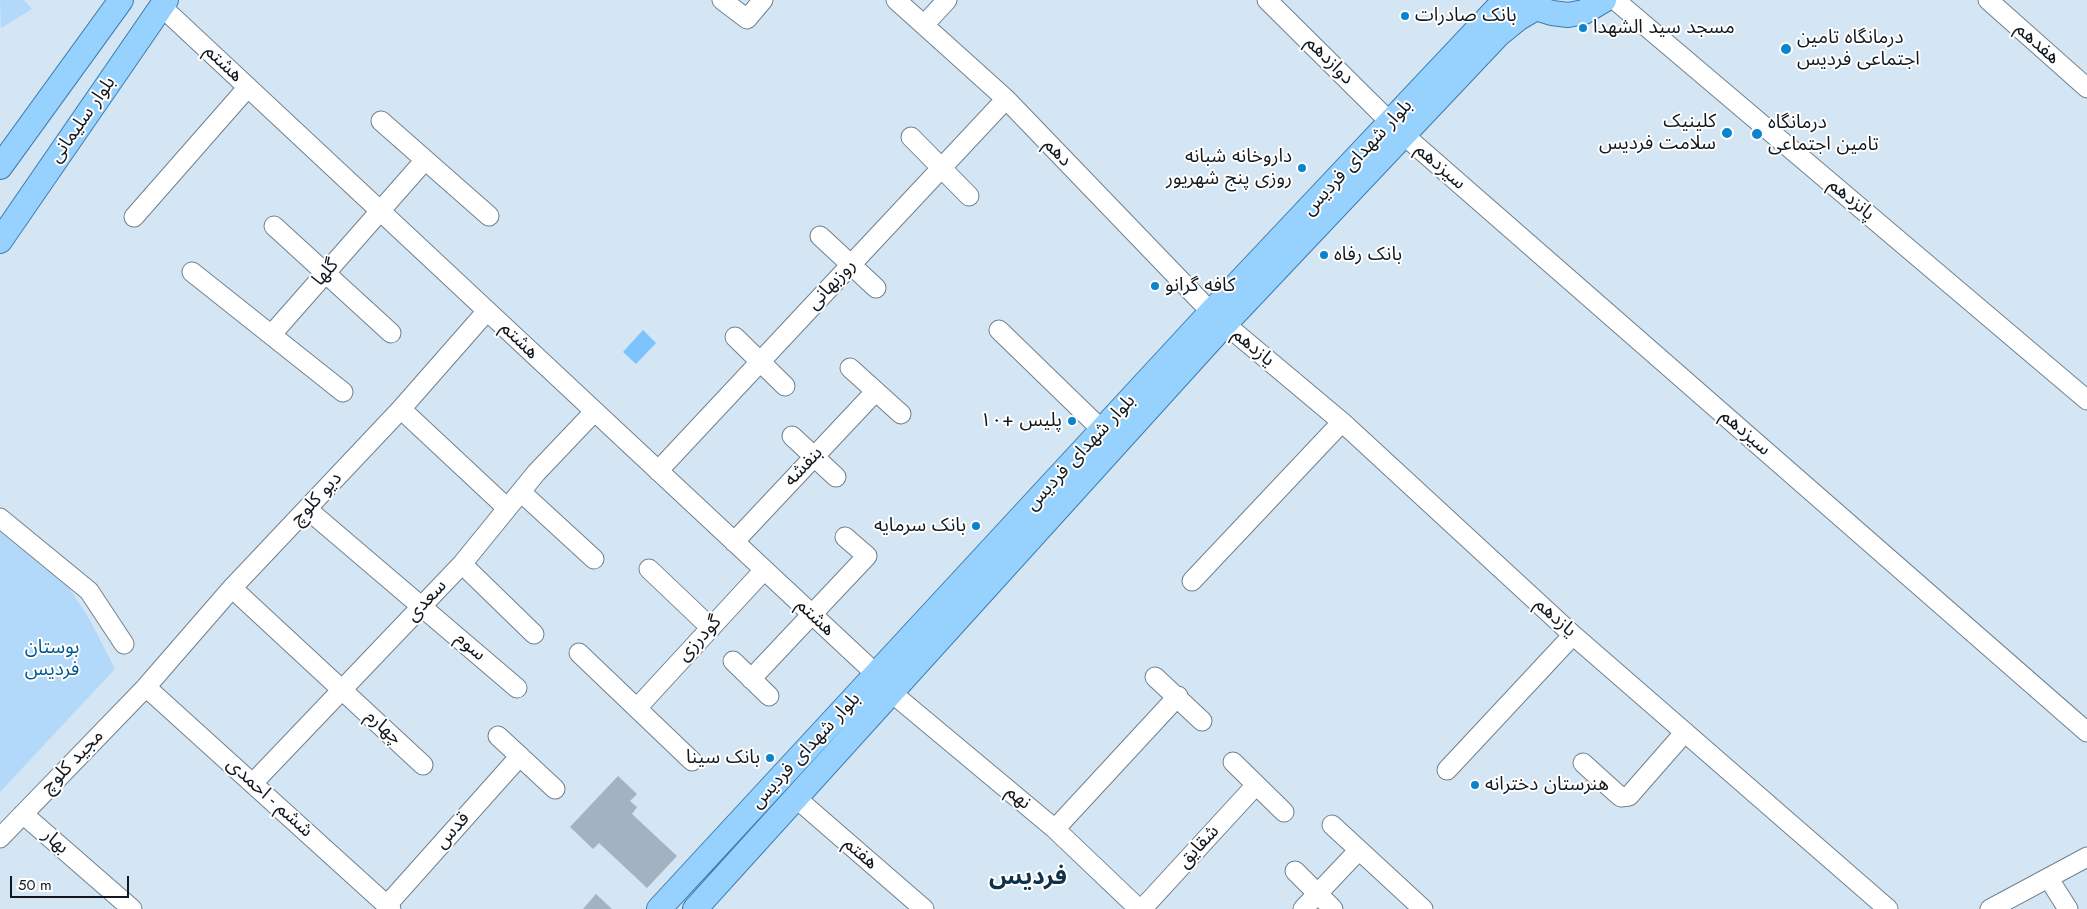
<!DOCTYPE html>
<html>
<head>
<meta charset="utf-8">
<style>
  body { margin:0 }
  #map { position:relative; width:2087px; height:909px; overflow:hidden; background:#d4e5f4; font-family:Jost,sans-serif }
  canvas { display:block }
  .scale { position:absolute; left:10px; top:876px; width:119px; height:22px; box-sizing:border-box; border:2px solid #12181d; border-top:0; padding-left:6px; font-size:15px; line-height:18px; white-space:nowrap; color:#12181d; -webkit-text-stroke:4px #fff; paint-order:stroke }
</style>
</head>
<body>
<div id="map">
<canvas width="2087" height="909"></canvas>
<div class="scale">50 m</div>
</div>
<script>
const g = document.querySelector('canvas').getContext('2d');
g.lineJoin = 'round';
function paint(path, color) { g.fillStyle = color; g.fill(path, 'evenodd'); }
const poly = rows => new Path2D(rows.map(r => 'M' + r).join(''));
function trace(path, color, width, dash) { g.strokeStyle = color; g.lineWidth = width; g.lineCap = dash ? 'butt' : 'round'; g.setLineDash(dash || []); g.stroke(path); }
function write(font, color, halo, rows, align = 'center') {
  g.font = font + ' Jost,"Noto Sans Arabic",sans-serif'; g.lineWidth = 4; g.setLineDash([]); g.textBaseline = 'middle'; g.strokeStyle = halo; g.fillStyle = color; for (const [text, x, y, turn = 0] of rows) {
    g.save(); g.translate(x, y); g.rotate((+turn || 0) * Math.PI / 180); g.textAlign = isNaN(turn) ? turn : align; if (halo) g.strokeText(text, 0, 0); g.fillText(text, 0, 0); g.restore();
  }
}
const green = poly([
  [0,0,24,0,32,9,1,28],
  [0,532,69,588,90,620,115,669,0,792]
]);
const water = poly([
  [643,330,656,343,636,364,623,352]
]);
const building = poly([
  [618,776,637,794,630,801,637,807,632,814,677,856,647,888,599,843,593,849,570,827],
  [596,894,612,909,583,909]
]);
const minor = poly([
  [722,0,747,19,763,0],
  [896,0,1006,99,1211,312],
  [1267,0,1391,123],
  [1615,0,2087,400],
  [1988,0,2087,88],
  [162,7,877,675],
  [924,25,947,0],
  [381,121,489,216],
  [1405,136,2087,732],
  [911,137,969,196],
  [134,217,248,87],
  [274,226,391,333],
  [820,236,876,288],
  [192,272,343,392],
  [1225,324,1342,422,1573,635,1888,909],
  [999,330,1102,430],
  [272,334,425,160],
  [735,337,785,386],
  [850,368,901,414],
  [401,409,507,508],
  [792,436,836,477],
  [658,471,1006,99],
  [521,492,594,559],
  [307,509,517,688],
  [0,518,89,591,124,644],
  [734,542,875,392],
  [462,564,534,634],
  [649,569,711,628],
  [1192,581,1342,422],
  [232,588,423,765],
  [579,653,692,761],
  [733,661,769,696],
  [1155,677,1202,721],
  [751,679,867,556,845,537],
  [146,687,391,909],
  [892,693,1055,829,1139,909],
  [637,708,764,570],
  [498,736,555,789],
  [1233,762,1284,812],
  [1583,763,1615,792,1621,797,1629,796,1685,732],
  [1447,770,1573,635],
  [253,783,462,564,536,473,594,412],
  [796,798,924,909],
  [23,814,132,909],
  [1332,825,1423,909],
  [1055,829,1178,696],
  [0,838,146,687,232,588,401,409,487,311],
  [1295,871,1333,909],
  [2049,879,2068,909],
  [387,905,520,756],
  [1142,909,1256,785],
  [1303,909,1358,851],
  [1990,909,2087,857]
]);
const major = poly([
  [1524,0,1536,8,1552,13,1568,15,1584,12,1604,0],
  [0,167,121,0],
  [0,241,166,0],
  [659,909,1211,312,1505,0],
  [695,909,1225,324,1498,35,1519,18,1536,8]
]);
const markers = [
  [1405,16,5,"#0a84cc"],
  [1583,28,5,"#0a84cc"],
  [1786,49,6,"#0a84cc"],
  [1727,133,6,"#0a84cc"],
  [1757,134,6,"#0a84cc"],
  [1302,168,5,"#0a84cc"],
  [1324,255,5,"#0a84cc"],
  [1155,286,5,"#0a84cc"],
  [1072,421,5,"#0a84cc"],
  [976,526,5,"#0a84cc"],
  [770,758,5,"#0a84cc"],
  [1475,785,5,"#0a84cc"]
];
const poiNames = [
  ["بانک صادرات",1415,16],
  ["مسجد سید الشهدا",1593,28],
  ["درمانگاه تامین",1797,38],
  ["اجتماعی فردیس",1797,60],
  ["کلینیک",1716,122,"right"],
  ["سلامت فردیس",1716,144,"right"],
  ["درمانگاه",1768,123],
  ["تامین اجتماعى",1768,145],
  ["داروخانه شبانه",1292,157,"right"],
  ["روزی پنج شهریور",1292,179,"right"],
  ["بانک رفاه",1334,255],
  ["کافه گرانو",1165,286],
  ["پلیس +۱۰",1062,421,"right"],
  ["بانک سرمایه",966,526,"right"],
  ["بانک سینا",760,758,"right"],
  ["هنرستان دخترانه",1485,785]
];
const streetNames = [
  ["هفدهم",2037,44,42],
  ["دوازدهم",1329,61,45],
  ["هشتم",223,64,43],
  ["بلوار سلیمانی",83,120,-55],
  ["دهم",1057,153,46],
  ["بلوار شهدای فردیس",1358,158,-47],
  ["سیزدهم",1440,167,41],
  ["پانزدهم",1851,200,40],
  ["گلها",326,273,-49],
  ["روزبهانی",832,285,-47],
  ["هشتم",519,341,44],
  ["یازدهم",1253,348,40],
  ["سیزدهم",1745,433,41],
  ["بلوار شهدای فردیس",1081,453,-47],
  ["بنفشه",804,467,-47],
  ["دیو کلوچ",317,499,-47],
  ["سعدی",427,601,-47],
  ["هشتم",815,618,43],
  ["یازدهم",1555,618,42],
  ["گودرزی",700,639,-47],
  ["سوم",470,647,41],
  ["چهارم",383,728,42],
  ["بلوار شهدای فردیس",806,751,-47],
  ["مجید کلوچ",73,762,-46],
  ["ششم - احمدی",269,798,42],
  ["نهم",1018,798,40],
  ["قدس",453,831,-48],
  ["بهار",55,842,41],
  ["شقایق",1199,847,-47],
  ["هفتم",860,854,41]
];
const parkNames = [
  ["بوستان",52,648],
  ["فردیس",52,670]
];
const districtNames = [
  ["فردیس",1028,878]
];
paint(green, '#b3d9fa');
paint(water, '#7cc3fd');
paint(building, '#a2b2c1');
trace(minor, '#71818e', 21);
trace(major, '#3c7daf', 26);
trace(minor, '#fff', 19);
trace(major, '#97d1fe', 24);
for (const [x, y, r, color] of markers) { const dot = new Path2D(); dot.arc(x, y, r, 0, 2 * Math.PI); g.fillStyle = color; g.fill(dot); trace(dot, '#fff', 2); }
write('19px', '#12181d', '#fff', poiNames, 'left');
write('19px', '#12181d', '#fff', streetNames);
write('19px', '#00598e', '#fff', parkNames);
write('bold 24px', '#0f314a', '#fff', districtNames);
</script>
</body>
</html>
